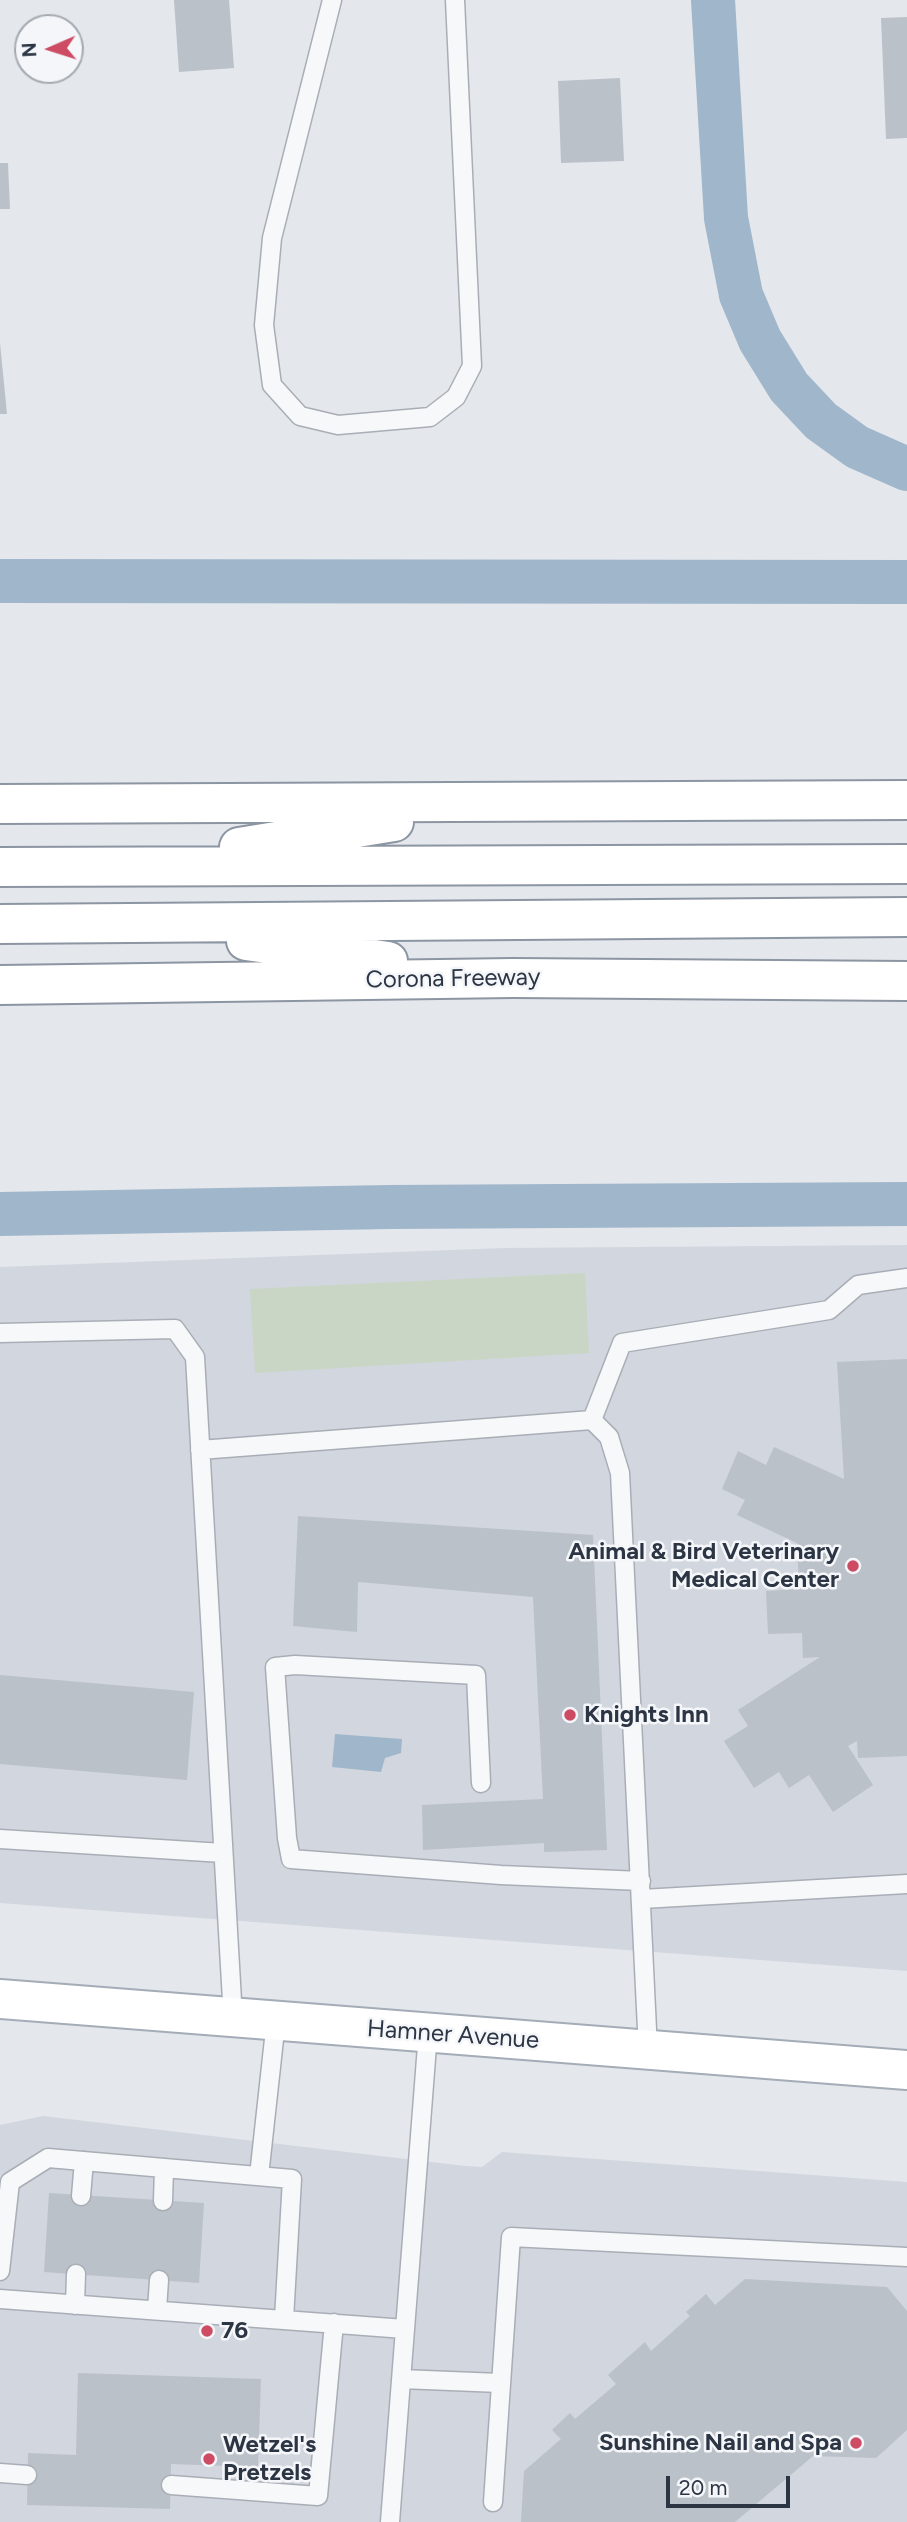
<!DOCTYPE html>
<html>
<head>
<meta charset="utf-8">
<style>
  body { margin:0 }
  #map { position:relative; width:907px; height:2522px; overflow:hidden; background:#e4e7ec; font-family:Figtree,sans-serif }
  canvas { display:block }
  .north { position:absolute; left:14px; top:14px; width:70px; height:70px; box-sizing:border-box; background:#f4f6f9; border:2px solid #a4a9b1; border-radius:50%; rotate:267deg; font-size:19px; font-weight:700; line-height:28px; text-align:center; color:#2c3544 }
  .north::after { content:''; display:block; margin:auto; width:24px; height:32px; background:#cd4c63; clip-path:polygon(50% 0,100% 100%,50% 72%,0 100%) }
  .scale { position:absolute; left:666px; top:2476px; width:124px; height:32px; box-sizing:border-box; border:4px solid #2c3544; border-top:0; padding-left:9px; font-size:21px; line-height:24px; white-space:nowrap; color:#2c3544; -webkit-text-stroke:5px #f4f6f9; paint-order:stroke }
</style>
</head>
<body>
<div id="map">
<canvas width="907" height="2522"></canvas>
<div class="north">N</div>
<div class="scale">20 m</div>
</div>
<script>
const g = document.querySelector('canvas').getContext('2d');
g.lineJoin = 'round';
function paint(path, color) { g.fillStyle = color; g.fill(path, 'evenodd'); }
const poly = rows => new Path2D(rows.map(r => 'M' + r).join(''));
function trace(path, color, width, dash) { g.strokeStyle = color; g.lineWidth = width; g.lineCap = dash ? 'butt' : 'round'; g.setLineDash(dash || []); g.stroke(path); }
function write(font, color, halo, rows, align = 'center') {
  g.font = font + ' Figtree,sans-serif'; g.lineWidth = 5; g.setLineDash([]); g.textBaseline = 'middle'; g.strokeStyle = halo; g.fillStyle = color; for (const [text, x, y, turn = 0] of rows) {
    g.save(); g.translate(x, y); g.rotate((+turn || 0) * Math.PI / 180); g.textAlign = isNaN(turn) ? turn : align; if (halo) g.strokeText(text, 0, 0); g.fillText(text, 0, 0); g.restore();
  }
}
const built = poly([
  [907,1245,907,1971,0,1903,0,1267,505,1248],
  [43,2116,465,2166,482,2167,502,2152,907,2182,907,2522,0,2522,0,2125]
]);
const green = poly([
  [585,1273,589,1353,255,1373,250,1289]
]);
const water = poly([
  [335,1734,402,1739,401,1753,385,1758,381,1772,332,1767]
]);
const canal = poly([
  [713,0,726,218,741,295,760,340,789,387,821,421,857,447,907,469],
  [0,581,907,582],
  [0,1214,389,1207,907,1204]
]);
const building = poly([
  [174,0,229,0,234,68,179,72],
  [907,17,907,138,886,139,881,18],
  [620,78,624,161,561,163,558,81],
  [0,163,8,163,10,209,0,209],
  [0,343,7,414,0,414],
  [907,1359,907,1756,858,1758,857,1741,848,1746,873,1785,833,1812,809,1775,789,1788,779,1772,754,1788,724,1741,748,1726,738,1710,820,1657,803,1658,802,1633,768,1634,766,1591,799,1589,797,1543,737,1515,745,1500,722,1489,738,1451,766,1465,774,1447,844,1479,837,1362],
  [298,1516,593,1535,607,1850,544,1852,544,1843,423,1850,422,1805,543,1799,533,1597,358,1582,357,1632,293,1626],
  [0,1675,194,1692,187,1780,0,1764],
  [49,2193,204,2203,199,2283,44,2272],
  [745,2279,887,2287,907,2311,907,2430,876,2458,813,2456,735,2522,521,2522,524,2471,561,2439,552,2430,570,2413,575,2419,616,2384,608,2375,645,2342,651,2351,690,2316,686,2312,706,2294,715,2305],
  [78,2373,261,2379,258,2467,171,2464,170,2509,27,2505,28,2453,76,2455]
]);
const lane = poly([
  [332,0,272,238,264,325,272,385,300,416,338,425,430,417,456,397,472,366,455,0],
  [0,1333,175,1329,195,1357,233,2018],
  [592,1420,622,1343,829,1310,858,1285,907,1278],
  [200,1450,592,1420,609,1437,620,1473,648,2050],
  [481,1783,476,1675,295,1665,275,1667,287,1838,291,1859,501,1875,641,1881],
  [0,1839,223,1853],
  [642,1899,907,1884],
  [259,2176,276,2021],
  [81,2196,84,2161],
  [163,2201,164,2168],
  [0,2271,10,2182,48,2158,292,2179,284,2319],
  [0,2299,405,2329],
  [75,2305,76,2274],
  [157,2310,159,2280],
  [401,2379,500,2383],
  [0,2473,27,2475],
  [171,2485,318,2496,334,2323],
  [493,2502,511,2237,907,2257],
  [390,2522,428,2033]
]);
const primary = poly([
  [0,1999,907,2070]
]);
const highway = poly([
  [0,804,907,800],
  [239,847,394,822],
  [0,867,907,864],
  [0,924,907,917],
  [246,941,388,961],
  [0,985,513,978,907,981]
]);
const markers = [
  [853,1566,7,"#cd4c63"],
  [570,1715,7,"#cd4c63"],
  [207,2331,7,"#cd4c63"],
  [856,2443,7,"#cd4c63"],
  [209,2459,7,"#cd4c63"]
];
const streetNames = [
  ["Corona Freeway",453,979,-1],
  ["Hamner Avenue",453,2035,4]
];
const poiNames = [
  ["Animal & Bird Veterinary",839,1552,"right"],
  ["Medical Center",839,1580,"right"],
  ["Knights Inn",584,1715],
  ["76",221,2331],
  ["Sunshine Nail and Spa",842,2443,"right"],
  ["Wetzel's",223,2445],
  ["Pretzels",223,2473]
];
paint(built, '#d2d6de');
paint(green, '#cad6c5');
paint(water, '#a0b6cb');
trace(canal, '#a0b6cb', 44);
paint(building, '#bbc1c9');
trace(lane, '#a9aeb6', 21);
trace(primary, '#a3acb7', 42);
trace(highway, '#8c95a2', 42);
trace(lane, '#f7f8fa', 18);
trace(primary, '#fff', 38);
trace(highway, '#fff', 38);
for (const [x, y, r, color] of markers) { const dot = new Path2D(); dot.arc(x, y, r, 0, 2 * Math.PI); g.fillStyle = color; g.fill(dot); trace(dot, '#f4f6f9', 2.5); }
write('24px', '#2c3544', '#f4f6f9', streetNames);
write('bold 24px', '#2c3544', '#f4f6f9', poiNames, 'left');
</script>
</body>
</html>
